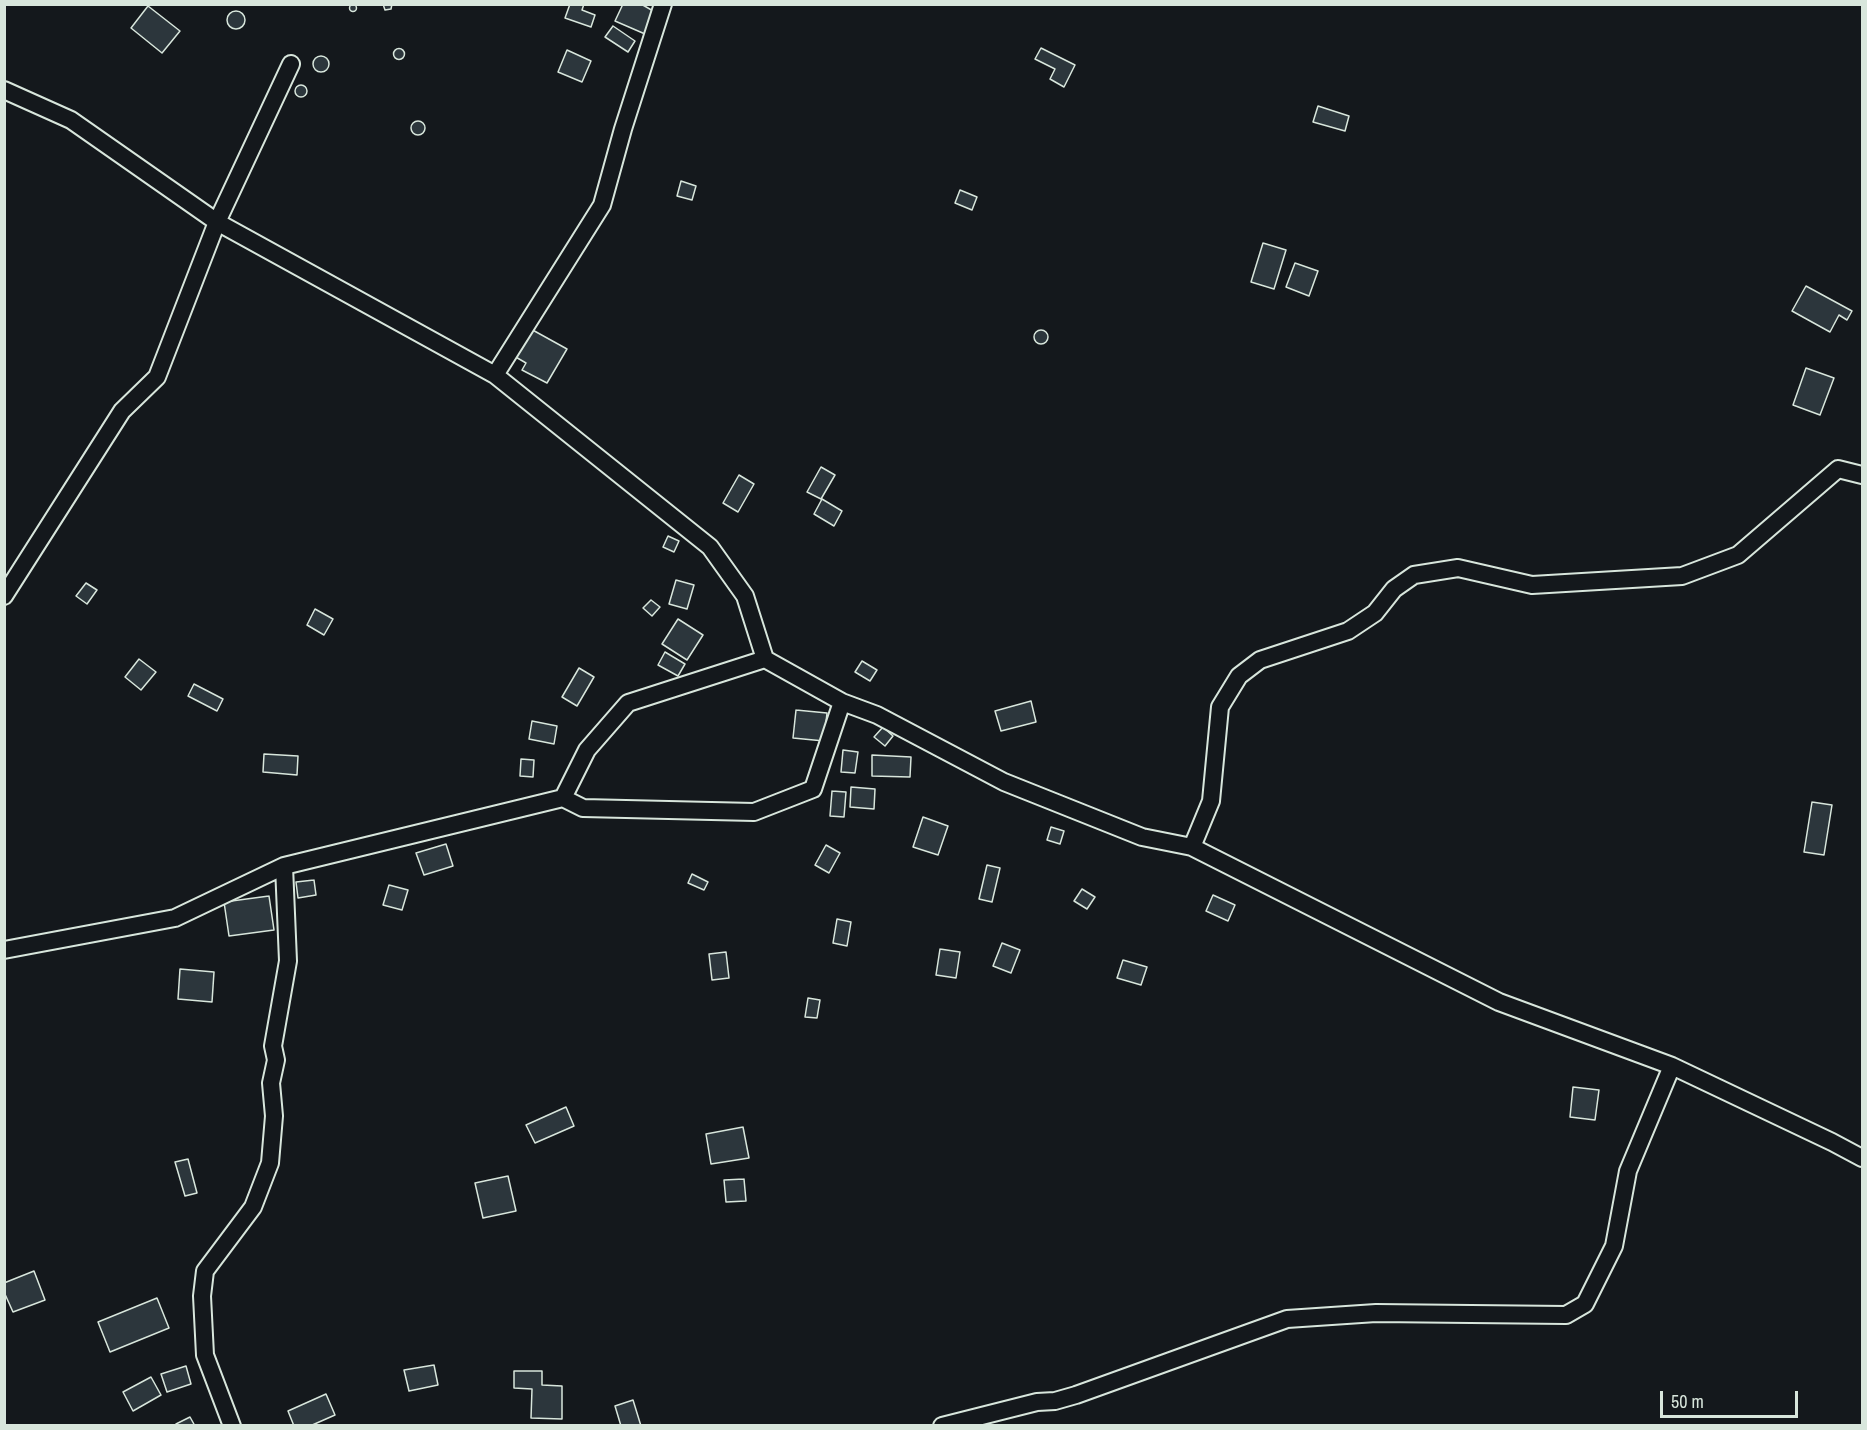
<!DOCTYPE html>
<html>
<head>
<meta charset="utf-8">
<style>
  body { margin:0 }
  #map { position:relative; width:1867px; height:1430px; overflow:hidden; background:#14181c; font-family:"Archivo Narrow",sans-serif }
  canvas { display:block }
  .frame { position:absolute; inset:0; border:6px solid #d8e6dc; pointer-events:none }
  .scale { position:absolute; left:1660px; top:1391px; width:138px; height:27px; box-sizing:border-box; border:3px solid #d8e6dc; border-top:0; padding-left:8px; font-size:18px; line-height:21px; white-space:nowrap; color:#d8e6dc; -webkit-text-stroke:4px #14181c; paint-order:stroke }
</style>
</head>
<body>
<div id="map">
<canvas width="1867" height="1430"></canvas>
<div class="frame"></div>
<div class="scale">50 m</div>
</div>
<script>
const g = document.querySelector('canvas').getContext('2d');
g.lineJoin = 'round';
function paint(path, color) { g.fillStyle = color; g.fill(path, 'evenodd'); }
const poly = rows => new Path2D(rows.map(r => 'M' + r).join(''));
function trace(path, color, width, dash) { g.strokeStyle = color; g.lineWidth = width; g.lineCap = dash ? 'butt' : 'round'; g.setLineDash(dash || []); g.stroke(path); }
const building = poly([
  [383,4,392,4,391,9,385,10,383,4],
  [570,4,584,4,582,10,595,15,591,27,565,18,570,4],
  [623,4,641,4,655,12,645,34,615,21,623,4],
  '349.5 8a3.5 3.5 0 1 1 7 0a3.5 3.5 0 1 1-7 0Z',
  [148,6,180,31,162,53,131,28,148,6],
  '227 20a9 9 0 1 1 18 0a9 9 0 1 1-18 0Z',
  [613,26,635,41,628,52,605,37,613,26],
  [1041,48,1075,65,1064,87,1050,79,1055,69,1035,59,1041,48],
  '393.5 54a5.5 5.5 0 1 1 11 0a5.5 5.5 0 1 1-11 0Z',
  [567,50,591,61,582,82,558,72,567,50],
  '313 64a8 8 0 1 1 16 0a8 8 0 1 1-16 0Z',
  '295 91a6 6 0 1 1 12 0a6 6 0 1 1-12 0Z',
  [1318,106,1349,116,1345,131,1313,122,1318,106],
  '411 128a7 7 0 1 1 14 0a7 7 0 1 1-14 0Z',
  [681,181,696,186,692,200,677,196,681,181],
  [960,190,977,197,972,210,955,203,960,190],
  [1263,243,1286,250,1274,289,1251,282,1263,243],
  [1295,263,1318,271,1309,296,1286,287,1295,263],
  [1806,286,1852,311,1847,320,1839,315,1830,332,1792,311,1806,286],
  [529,328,567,349,547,383,522,370,526,363,514,356,529,328],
  '1034 337a7 7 0 1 1 14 0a7 7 0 1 1-14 0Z',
  [1806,368,1834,378,1820,415,1793,405,1806,368],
  [821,467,835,475,821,499,807,492,821,467],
  [739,475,754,484,738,512,723,503,739,475],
  [822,499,842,511,834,526,814,514,822,499],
  [668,536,679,541,674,552,663,547,668,536],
  [676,580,694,585,687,609,669,604,676,580],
  [86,583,97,590,87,604,76,596,86,583],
  [651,600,660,607,652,616,643,608,651,600],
  [315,609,333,619,324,635,307,625,315,609],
  [678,619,703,635,687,660,662,644,678,619],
  [665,652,685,664,678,676,658,665,665,652],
  [139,659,156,672,141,690,125,677,139,659],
  [862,661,877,670,870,681,855,672,862,661],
  [579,668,594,677,577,706,562,697,579,668],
  [194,684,223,699,217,711,188,696,194,684],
  [1031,701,1036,722,1001,731,995,711,1031,701],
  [796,710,827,713,824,741,793,738,796,710],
  [532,721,557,726,554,744,529,739,532,721],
  [883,727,893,736,885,746,874,737,883,727],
  [843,750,858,752,855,773,841,772,843,750],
  [264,754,298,756,297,775,263,772,264,754],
  [872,755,911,757,910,777,872,776,872,755],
  [521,759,534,760,533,777,520,776,521,759],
  [851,787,875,789,874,809,850,807,851,787],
  [832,791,846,792,844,817,830,816,832,791],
  [1812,802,1832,805,1824,855,1804,852,1812,802],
  [923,817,948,826,938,855,913,847,923,817],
  [1051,827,1064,831,1060,844,1047,840,1051,827],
  [446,844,453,866,424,875,416,853,446,844],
  [826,845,840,853,829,873,815,865,826,845],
  [987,865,1000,868,992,902,979,899,987,865],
  [692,874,708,882,704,890,688,883,692,874],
  [314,880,316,895,298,898,296,882,314,880],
  [389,885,408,890,402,910,383,905,389,885],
  [1082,889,1095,897,1087,909,1074,901,1082,889],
  [1213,895,1235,905,1228,921,1206,911,1213,895],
  [269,896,274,930,229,936,224,902,269,896],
  [837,919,851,922,847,946,833,943,837,919],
  [1002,943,1020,950,1011,973,993,966,1002,943],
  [940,949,960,952,956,978,936,975,940,949],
  [726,952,729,978,712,980,709,954,726,952],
  [1123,960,1147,967,1141,985,1117,978,1123,960],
  [180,969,214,972,212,1002,178,999,180,969],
  [808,998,820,1000,817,1018,805,1017,808,998],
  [1573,1087,1599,1090,1595,1120,1570,1117,1573,1087],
  [566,1107,574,1126,535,1143,526,1125,566,1107],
  [743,1127,749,1158,711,1164,706,1134,743,1127],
  [188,1159,197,1193,185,1196,175,1162,188,1159],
  [508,1176,516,1211,483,1218,475,1183,508,1176],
  [744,1179,746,1201,726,1202,724,1180,744,1179],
  [34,1271,45,1300,13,1312,4,1292,4,1283,34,1271],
  [157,1298,169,1328,110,1352,98,1322,157,1298],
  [434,1365,438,1385,409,1391,404,1370,434,1365],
  [186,1366,191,1384,167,1392,161,1374,186,1366],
  [514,1371,542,1371,542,1385,562,1386,562,1419,531,1418,532,1389,514,1388,514,1371],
  [151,1377,161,1395,133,1411,123,1392,151,1377],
  [326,1394,335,1415,310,1426,294,1426,288,1411,326,1394],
  [633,1400,641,1426,621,1426,615,1406,633,1400],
  [190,1417,195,1426,176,1426,176,1424,190,1417]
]);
const minor = poly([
  [4,90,71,120,217,222,495,375,710,547,745,596,765,659,842,702,877,715,1004,782,1142,837,1192,847,1499,1002,1672,1066,1832,1142,1862,1158],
  [495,375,602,205,623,129,663,4],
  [4,596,122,411,157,377,217,222,291,64],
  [563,798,587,750,628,703,765,659],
  [1192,847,1211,801,1220,707,1239,676,1260,660,1348,631,1375,613,1394,589,1414,575,1458,568,1532,585,1682,576,1738,555,1838,469,1862,475],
  [4,950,175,918,284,866,563,798,583,808,754,812,813,789,842,702],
  [232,1426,205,1355,202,1296,205,1271,253,1207,270,1163,274,1116,271,1083,276,1060,273,1046,288,961,284,866],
  [942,1426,1037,1402,1055,1401,1076,1395,1287,1319,1376,1313,1566,1315,1585,1304,1614,1246,1628,1171,1672,1066]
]);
paint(building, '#2c363c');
trace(building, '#d8e6dc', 1.5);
trace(minor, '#d8e6dc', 20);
trace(minor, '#14181c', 16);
</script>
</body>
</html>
